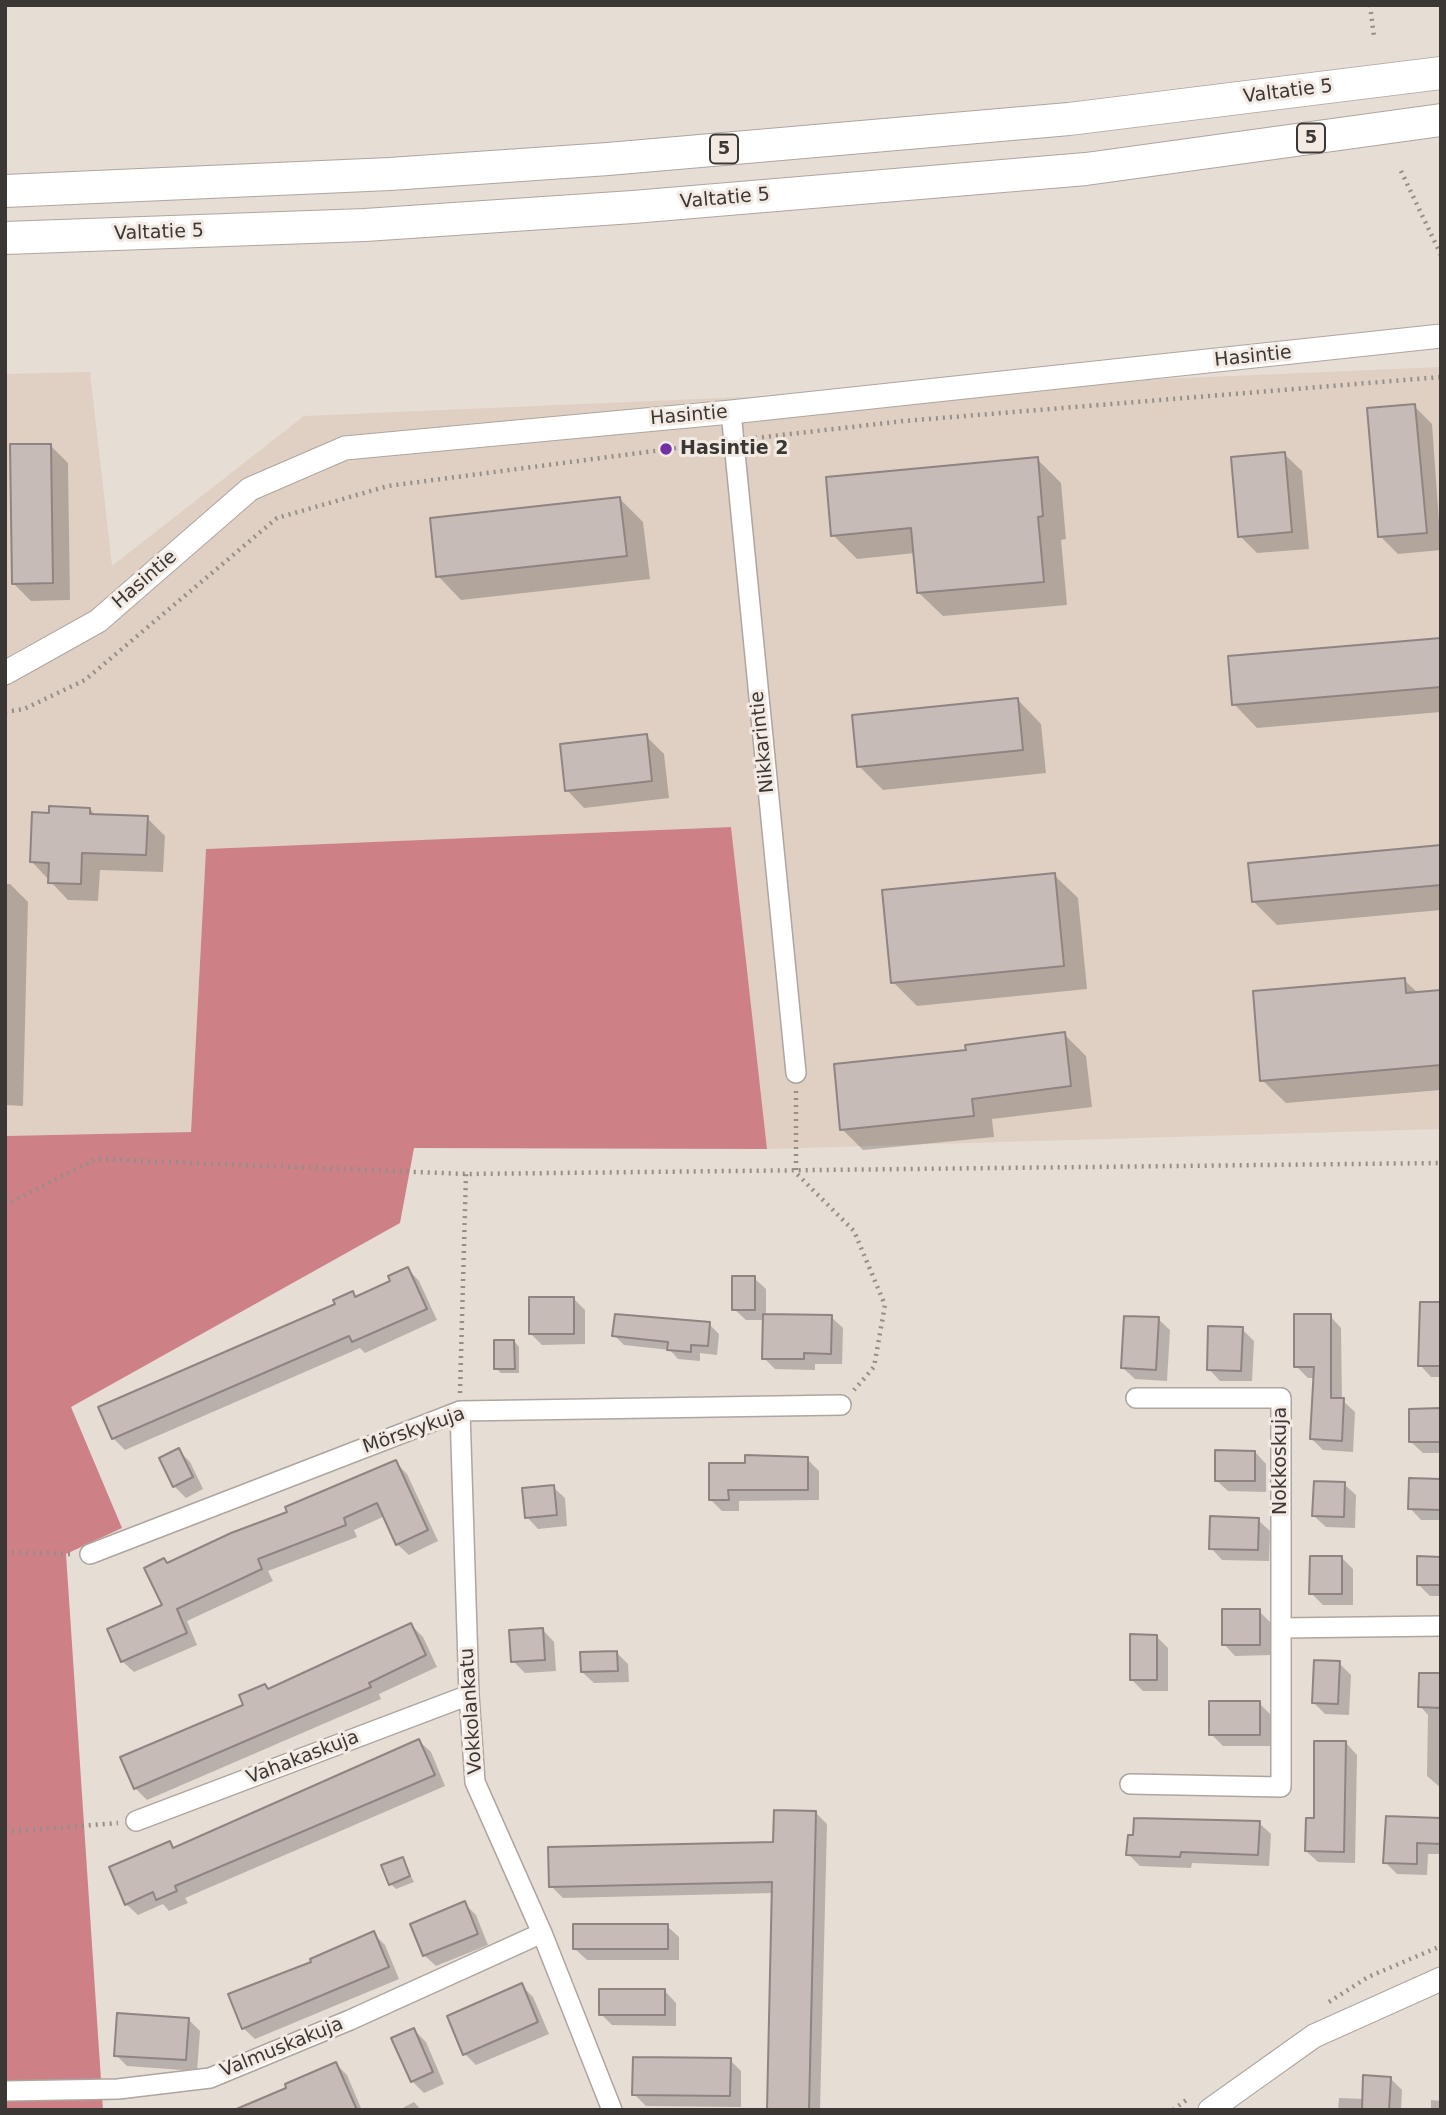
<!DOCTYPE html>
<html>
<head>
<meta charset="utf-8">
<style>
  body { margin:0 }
  #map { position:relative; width:1446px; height:2115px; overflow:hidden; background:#e6ddd5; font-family:"DejaVu Sans",sans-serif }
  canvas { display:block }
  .frame { position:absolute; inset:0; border:7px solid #3b3734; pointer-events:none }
</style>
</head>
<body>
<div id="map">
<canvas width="1446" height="2115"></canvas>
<div class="frame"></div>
</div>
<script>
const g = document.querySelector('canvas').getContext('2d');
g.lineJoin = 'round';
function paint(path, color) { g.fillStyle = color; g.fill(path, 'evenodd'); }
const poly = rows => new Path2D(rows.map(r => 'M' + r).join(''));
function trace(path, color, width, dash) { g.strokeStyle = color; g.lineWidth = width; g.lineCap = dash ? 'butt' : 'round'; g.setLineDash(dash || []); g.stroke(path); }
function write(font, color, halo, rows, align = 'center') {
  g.font = font + ' "DejaVu Sans",sans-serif'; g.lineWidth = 6; g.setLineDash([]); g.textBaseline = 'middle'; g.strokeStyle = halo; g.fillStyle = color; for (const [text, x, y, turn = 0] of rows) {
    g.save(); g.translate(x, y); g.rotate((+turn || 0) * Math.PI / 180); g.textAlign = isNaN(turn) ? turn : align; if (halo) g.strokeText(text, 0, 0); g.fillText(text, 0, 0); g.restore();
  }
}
const built = poly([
  [1441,367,1441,1129,767,1149,730,827,206,849,191,1132,5,1136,5,374,90,372,112,566,304,416]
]);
const forest = poly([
  [731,827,767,1149,414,1148,400,1223,71,1407,122,1528,66,1554,103,2110,5,2110,5,1136,191,1132,206,849]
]);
const shadow = poly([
  [1414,406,1432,424,1441,550,1398,554,1380,536],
  [51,446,68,463,70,600,31,601,13,583],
  [1284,454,1302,471,1309,549,1257,553,1240,536],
  [1037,459,1061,483,1066,539,1061,540,1067,605,943,616,919,593,915,553,857,559,833,535],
  [620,499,643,522,650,579,461,600,438,576],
  [1441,640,1441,712,1257,728,1234,704],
  [1018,700,1041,724,1046,773,883,790,859,766],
  [646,736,664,754,669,798,584,808,567,790],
  [90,809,96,816,147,818,165,836,163,872,100,870,98,901,68,900,32,862,50,815],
  [1441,847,1441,910,1277,925,1253,901],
  [1054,875,1078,898,1087,989,917,1006,893,982],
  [5,884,10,884,28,902,23,1106,5,1105],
  [1404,980,1418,993,1441,991,1441,1090,1286,1103,1262,1080],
  [1064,1034,1086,1056,1092,1107,992,1119,994,1137,863,1150,842,1129,968,1052],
  [408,1269,419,1281,437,1320,365,1353,360,1348,125,1450,113,1438,352,1294,357,1298,393,1282],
  [754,1278,766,1289,766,1316,831,1317,843,1328,842,1364,815,1364,815,1370,775,1369,764,1358,765,1320,746,1320,734,1309],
  [573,1298,585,1310,585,1344,542,1345,531,1334],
  [1441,1304,1441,1377,1431,1377,1420,1365],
  [1330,1316,1341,1328,1342,1400,1355,1412,1353,1452,1323,1450,1312,1439,1315,1378,1308,1378,1296,1366],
  [1158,1319,1170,1330,1167,1381,1135,1379,1123,1368],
  [709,1324,719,1334,717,1355,700,1353,700,1361,678,1359,670,1350,624,1345,614,1335],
  [1242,1329,1254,1341,1252,1381,1220,1381,1209,1369],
  [514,1341,519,1347,519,1373,501,1373,496,1368],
  [1441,1410,1441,1453,1423,1453,1411,1442],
  [179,1451,190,1462,203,1489,186,1498,174,1486],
  [1255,1452,1266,1464,1266,1492,1228,1491,1216,1480],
  [807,1459,819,1471,819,1500,739,1501,739,1511,722,1511,710,1499,746,1465],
  [395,1462,407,1474,438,1541,409,1555,397,1544,385,1516,354,1530,357,1537,268,1571,273,1581,187,1621,197,1645,134,1672,122,1661,165,1606,168,1564,289,1513],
  [1441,1481,1441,1520,1421,1520,1410,1508],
  [1344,1484,1356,1495,1355,1528,1326,1527,1314,1516],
  [553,1487,565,1498,567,1526,538,1529,527,1517],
  [1258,1520,1270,1531,1269,1561,1222,1560,1211,1548],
  [1342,1558,1353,1569,1353,1605,1323,1605,1311,1593],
  [1441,1559,1441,1596,1430,1596,1418,1584],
  [1259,1611,1270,1622,1271,1655,1235,1656,1224,1644],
  [411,1625,423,1637,437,1667,379,1694,381,1699,147,1800,135,1788,245,1706,265,1686,269,1690],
  [543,1630,554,1642,556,1671,525,1673,513,1661],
  [1156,1636,1168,1648,1168,1691,1143,1691,1131,1679],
  [616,1652,628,1664,629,1682,594,1683,582,1672],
  [1339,1663,1351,1675,1349,1715,1325,1714,1313,1702],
  [1441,1675,1441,1788,1427,1776,1428,1715,1420,1706],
  [1259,1703,1270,1714,1270,1746,1223,1746,1211,1734],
  [419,1741,431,1752,445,1786,185,1898,188,1903,169,1911,163,1904,138,1915,126,1904,170,1843,175,1849],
  [1346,1743,1357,1755,1355,1863,1318,1862,1306,1851],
  [815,1812,827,1824,820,2110,769,2110,773,1893,563,1898,551,1886,775,1843],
  [1441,1820,1441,1854,1428,1854,1427,1875,1397,1874,1385,1862],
  [1259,1823,1271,1834,1269,1866,1192,1863,1191,1868,1140,1866,1128,1854],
  [402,1859,414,1882,396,1889,391,1884],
  [464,1903,476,1915,488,1945,436,1966,424,1955],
  [667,1926,679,1937,679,1960,587,1960,575,1949],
  [373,1933,385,1945,399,1979,255,2039,243,2028,313,1963],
  [521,1985,533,1997,549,2034,476,2065,465,2054],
  [665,1991,676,2003,676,2026,612,2025,601,2014],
  [188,2019,200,2031,197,2071,127,2066,116,2055],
  [414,2030,426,2042,444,2084,424,2093,412,2081],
  [730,2060,741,2071,741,2107,646,2106,634,2094],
  [336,2064,347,2075,361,2108,238,2110],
  [1390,2078,1402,2090,1401,2110,1338,2110,1339,2098,1364,2099],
  [1431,2100,1441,2101,1441,2110,1431,2110],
  [414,2102,421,2110,399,2110]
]);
const building = poly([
  [1415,404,1427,533,1378,537,1367,408,1415,404],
  [10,444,51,444,53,583,12,584,10,444],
  [1285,452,1292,532,1238,537,1231,457,1285,452],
  [1038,457,1043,516,1038,517,1044,582,917,593,911,528,831,536,826,477,1038,457],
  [620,497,627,556,436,577,430,518,620,497],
  [1441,638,1441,687,1232,705,1228,656,1441,638],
  [1018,698,1023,750,857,767,852,715,1018,698],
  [647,734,652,781,565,791,560,744,647,734],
  [49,806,90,808,90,814,148,816,146,855,82,853,81,884,48,883,49,863,30,862,32,812,49,813,49,806],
  [1441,845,1441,885,1252,902,1248,863,1441,845],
  [1055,873,1064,966,891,983,882,890,1055,873],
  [1405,978,1406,993,1441,990,1441,1065,1260,1081,1253,991,1405,978],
  [1065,1032,1071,1086,972,1099,974,1116,840,1130,834,1064,966,1050,965,1045,1065,1032],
  [408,1267,427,1309,352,1342,349,1336,112,1439,98,1407,335,1304,333,1300,353,1291,355,1297,390,1281,388,1276,408,1267],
  [732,1276,755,1276,755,1310,732,1310,732,1276],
  [529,1297,574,1297,574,1334,529,1334,529,1297],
  [1420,1302,1441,1302,1441,1366,1418,1366,1420,1302],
  [615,1314,710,1322,708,1346,691,1345,691,1352,667,1350,668,1342,612,1336,615,1314],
  [763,1314,832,1315,831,1354,804,1353,804,1359,762,1359,763,1314],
  [1294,1314,1331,1314,1331,1398,1344,1398,1342,1441,1310,1439,1314,1367,1294,1367,1294,1314],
  [1124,1316,1159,1317,1156,1370,1121,1368,1124,1316],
  [1208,1326,1243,1327,1241,1371,1207,1370,1208,1326],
  [494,1340,514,1340,515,1369,494,1369,494,1340],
  [1441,1408,1441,1442,1409,1442,1409,1409,1441,1408],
  [179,1448,193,1477,173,1487,159,1458,179,1448],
  [1215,1450,1255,1451,1255,1481,1215,1481,1215,1450],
  [745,1455,808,1457,808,1490,728,1490,729,1500,709,1500,709,1463,745,1463,745,1455],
  [396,1460,428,1530,396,1545,377,1503,344,1518,346,1525,258,1559,262,1569,177,1609,187,1633,121,1662,107,1629,162,1605,144,1568,164,1558,167,1563,231,1533,287,1512,285,1507,396,1460],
  [1409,1478,1441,1479,1441,1510,1408,1509,1409,1478],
  [1314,1481,1345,1482,1344,1517,1312,1516,1314,1481],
  [554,1485,557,1515,525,1518,522,1488,554,1485],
  [1210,1516,1259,1518,1258,1550,1209,1549,1210,1516],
  [1310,1556,1342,1556,1342,1594,1309,1594,1310,1556],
  [1417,1556,1441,1557,1441,1585,1417,1585,1417,1556],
  [1222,1609,1260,1609,1260,1645,1222,1645,1222,1609],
  [411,1623,426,1655,369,1683,371,1687,134,1789,120,1757,243,1705,239,1695,265,1684,268,1689,411,1623],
  [543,1628,545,1660,511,1662,509,1630,543,1628],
  [1130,1634,1157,1635,1157,1680,1130,1680,1130,1634],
  [617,1651,618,1671,581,1672,580,1652,617,1651],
  [1314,1660,1340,1661,1338,1704,1312,1703,1314,1660],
  [1419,1673,1441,1673,1441,1708,1418,1707,1419,1673],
  [1209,1701,1260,1701,1260,1735,1209,1735,1209,1701],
  [419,1739,435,1775,175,1886,177,1891,156,1900,153,1892,125,1905,109,1867,170,1841,173,1848,419,1739],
  [1314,1741,1346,1741,1344,1852,1305,1851,1306,1818,1314,1818,1314,1741],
  [774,1810,816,1811,809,2110,767,2110,772,1882,549,1887,548,1847,773,1842,774,1810],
  [1386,1816,1441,1818,1441,1844,1417,1843,1417,1864,1383,1863,1386,1816],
  [1134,1818,1260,1821,1258,1855,1181,1852,1180,1857,1126,1855,1128,1835,1133,1835,1134,1818],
  [403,1857,410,1876,389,1885,381,1865,403,1857],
  [465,1901,478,1934,423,1956,410,1924,465,1901],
  [573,1924,668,1924,668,1949,573,1949,573,1924],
  [374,1931,389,1967,242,2029,228,1994,311,1962,310,1959,374,1931],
  [522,1983,538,2022,463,2055,447,2016,522,1983],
  [599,1989,665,1989,665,2015,599,2015,599,1989],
  [117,2013,189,2018,186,2060,114,2056,117,2013],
  [414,2028,433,2072,411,2082,391,2038,414,2028],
  [633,2057,731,2058,730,2096,632,2095,633,2057],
  [336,2062,357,2110,234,2110,286,2088,285,2084,336,2062],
  [1363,2075,1391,2077,1389,2110,1362,2110,1363,2075]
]);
const path = poly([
  [1370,5,1374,37],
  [1401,171,1441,255],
  [755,438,904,421,1441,377],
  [5,712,24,709,85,680,277,518,388,486,715,443],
  [796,1091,796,1173,854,1231,885,1305,874,1367,854,1390],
  [5,1205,96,1159,466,1174,1441,1163],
  [460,1393,466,1174],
  [5,1552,72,1554],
  [5,1832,118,1823],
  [1329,2002,1368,1977,1441,1946],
  [1173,2110,1189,2098]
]);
const minor = poly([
  [731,412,796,1073],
  [460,1411,469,1695,475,1782,542,1933,612,2110],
  [90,1554,460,1411,841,1405],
  [1282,1628,1441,1626],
  [1130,1784,1281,1787,1281,1398,1136,1398],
  [136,1821,469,1695],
  [5,2091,118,2089,210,2078,350,2020,542,1933]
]);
const tertiary = poly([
  [5,673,98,621,250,489,345,448,731,412,1441,336],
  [1210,2110,1314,2036,1441,1979]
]);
const trunk = poly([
  [5,191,390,174,608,159,1069,119,1441,73],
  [5,238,365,225,633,207,1086,169,1441,120]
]);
const markers = [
  [666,449,7,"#7130a5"]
];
const shields = [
  [1311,138,28],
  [724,149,28]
];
const shieldNames = [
  ["5",1311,138],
  ["5",724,149]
];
const streetNames = [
  ["Valtatie 5",1288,92,-7],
  ["Valtatie 5",725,199,-5],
  ["Valtatie 5",159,233,-2],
  ["Hasintie",1253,357,-6],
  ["Hasintie",689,416,-5],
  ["Hasintie",145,580,-41],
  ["Nikkarintie",763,742,-96],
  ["Mörskykuja",414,1431,-19],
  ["Nokkoskuja",1281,1461,-90],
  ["Vokkolankatu",472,1711,-94],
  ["Vahakaskuja",303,1758,-21],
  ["Valmuskakuja",282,2048,-22]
];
const poiNames = [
  ["Hasintie 2",680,449]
];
paint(built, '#dfd0c3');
paint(forest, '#cd8186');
paint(shadow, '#0003');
paint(building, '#c6bbb7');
trace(building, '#8f8481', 2);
trace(minor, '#aea59e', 22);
trace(tertiary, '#aea59e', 25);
trace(trunk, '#aea59e', 34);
trace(path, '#968f89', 4.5, [2, 5]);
trace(minor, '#fff', 19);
trace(tertiary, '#fff', 23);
trace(trunk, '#fff', 32);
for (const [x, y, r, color] of markers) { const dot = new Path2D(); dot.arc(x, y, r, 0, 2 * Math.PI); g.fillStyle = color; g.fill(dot); trace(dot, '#f3eae3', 2.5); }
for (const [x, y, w] of shields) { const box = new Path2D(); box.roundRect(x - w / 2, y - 14.5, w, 29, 5); g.fillStyle = '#f3eae3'; g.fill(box); trace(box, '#3b3734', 2); }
write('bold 18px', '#3b3734', null, shieldNames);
write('19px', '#3b3734', '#f3eae3', streetNames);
write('bold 19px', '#3b3734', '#f3eae3', poiNames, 'left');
</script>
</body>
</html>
